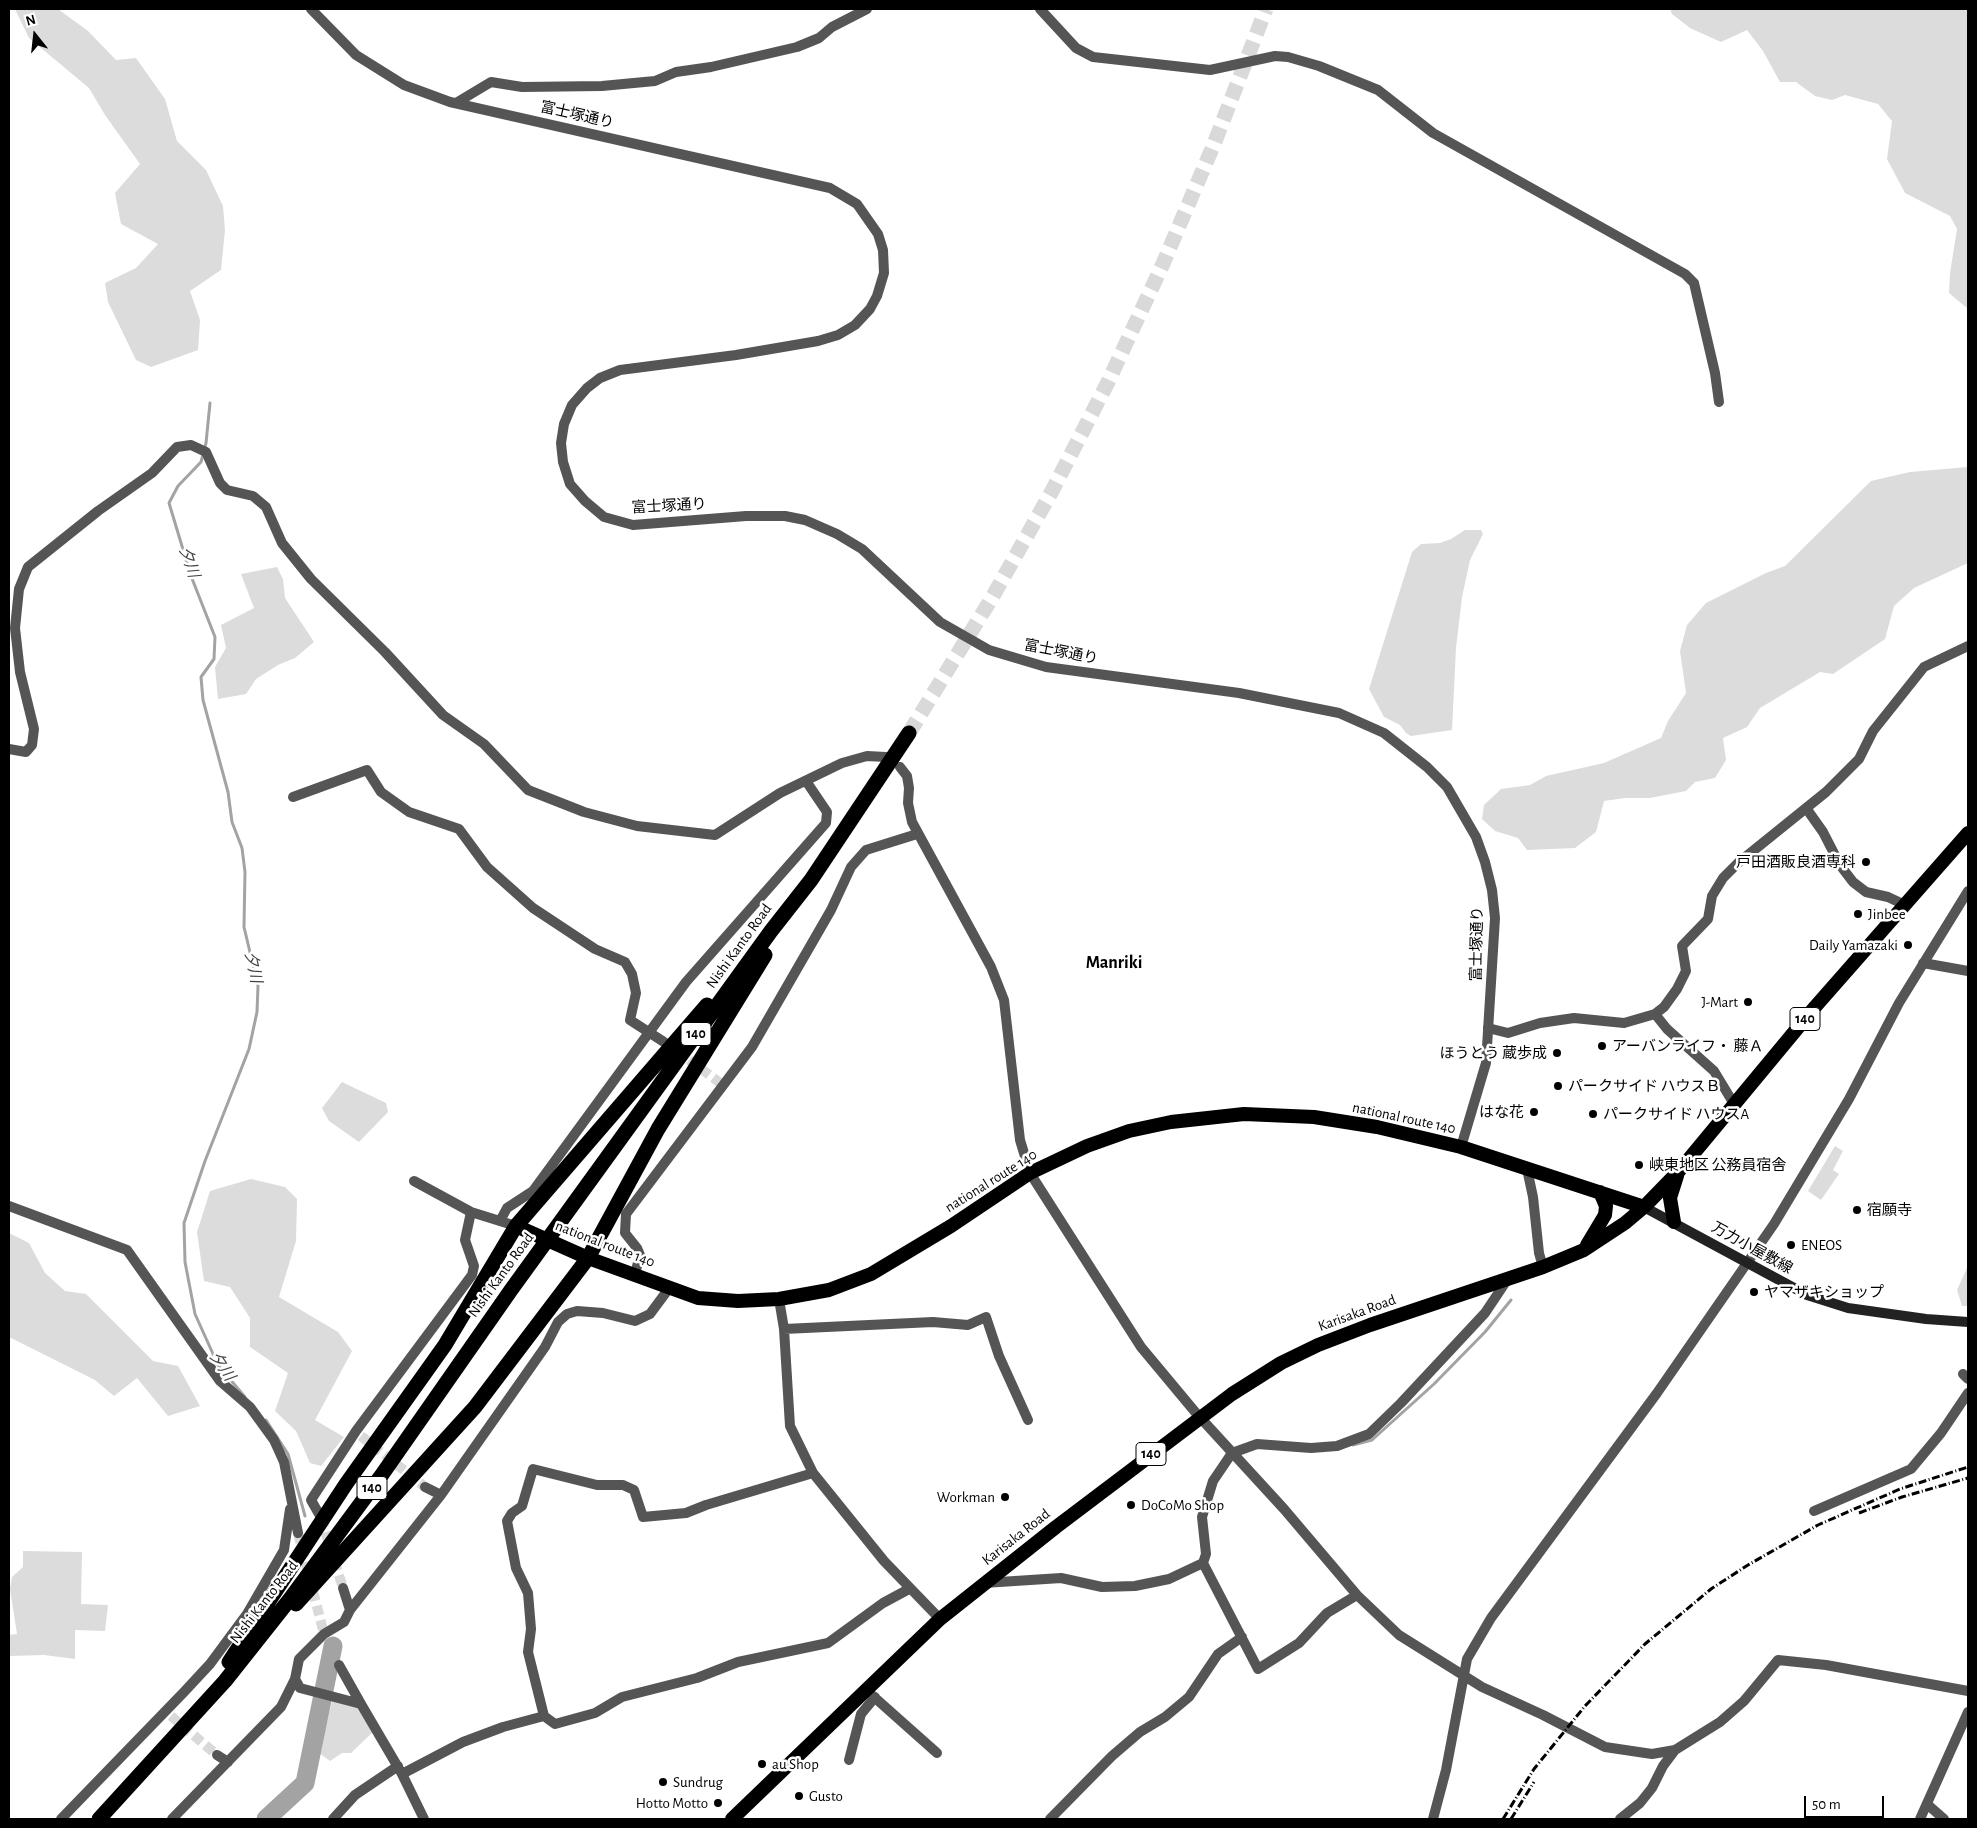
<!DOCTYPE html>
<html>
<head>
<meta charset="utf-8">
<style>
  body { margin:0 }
  #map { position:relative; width:1977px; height:1828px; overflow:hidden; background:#fff; font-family:"Alegreya Sans",sans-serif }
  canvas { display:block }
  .frame { position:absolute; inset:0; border:10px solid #000; pointer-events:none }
  .north { position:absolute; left:10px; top:10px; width:50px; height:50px; -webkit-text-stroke:4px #fff; paint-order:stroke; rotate:344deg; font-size:14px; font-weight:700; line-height:20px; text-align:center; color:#000 }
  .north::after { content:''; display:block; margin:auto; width:18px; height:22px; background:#000; clip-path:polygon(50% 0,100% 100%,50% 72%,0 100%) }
  .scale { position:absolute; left:1804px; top:1796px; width:80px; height:22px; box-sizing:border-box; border:2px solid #000; border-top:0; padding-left:6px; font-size:15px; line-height:18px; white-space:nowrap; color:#000; -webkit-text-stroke:4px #fff; paint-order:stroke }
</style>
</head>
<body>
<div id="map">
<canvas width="1977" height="1828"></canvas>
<div class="frame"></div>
<div class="north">N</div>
<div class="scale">50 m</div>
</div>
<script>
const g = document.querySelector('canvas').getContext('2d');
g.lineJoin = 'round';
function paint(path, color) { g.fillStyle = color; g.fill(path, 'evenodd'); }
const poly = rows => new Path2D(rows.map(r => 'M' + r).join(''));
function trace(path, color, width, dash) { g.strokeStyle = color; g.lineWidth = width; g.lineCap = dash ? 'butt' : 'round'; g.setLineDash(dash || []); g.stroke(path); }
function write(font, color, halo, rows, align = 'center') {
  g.font = font + ' "Alegreya Sans","Noto Sans JP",sans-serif'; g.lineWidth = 5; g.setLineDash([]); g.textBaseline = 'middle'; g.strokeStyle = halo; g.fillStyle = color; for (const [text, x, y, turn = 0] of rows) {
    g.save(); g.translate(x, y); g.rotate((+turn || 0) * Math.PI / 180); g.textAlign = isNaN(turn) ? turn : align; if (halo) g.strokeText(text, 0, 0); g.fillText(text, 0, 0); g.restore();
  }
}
const green = poly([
  [15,9,58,9,88,31,116,60,136,58,165,99,177,141,206,170,223,206,225,230,221,270,190,291,200,320,198,350,151,367,136,360,108,302,105,283,136,268,158,244,121,224,115,193,140,164,105,115,89,88,29,38],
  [1670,9,1968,9,1968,309,1949,293,1950,273,1957,229,1950,216,1905,193,1887,159,1892,121,1878,104,1845,95,1832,100,1815,96,1796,82,1780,82,1763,51,1747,30,1721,42,1690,28,1672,14],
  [1968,467,1968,563,1914,588,1894,606,1885,639,1833,674,1820,672,1760,708,1747,727,1723,738,1726,760,1715,778,1695,782,1686,791,1650,798,1625,798,1604,801,1596,832,1575,848,1527,850,1518,838,1495,831,1482,819,1484,805,1501,789,1530,785,1546,776,1604,763,1661,738,1668,721,1686,693,1680,651,1687,625,1706,603,1766,573,1785,566,1871,481,1910,472],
  [1465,530,1481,530,1483,534,1470,560,1462,597,1456,648,1452,730,1411,736,1406,733,1400,725,1384,717,1369,689,1412,552,1421,544,1440,543,1451,539],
  [277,567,283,579,285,598,314,642,295,658,278,665,256,679,246,694,218,699,215,667,226,648,221,625,254,608,241,574],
  [342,1082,386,1103,388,1112,359,1142,329,1121,322,1108],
  [1835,1146,1843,1151,1833,1170,1839,1174,1821,1200,1808,1191],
  [251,1179,285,1187,297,1199,296,1241,279,1297,338,1332,352,1351,315,1420,344,1437,321,1466,310,1463,296,1431,275,1411,288,1373,250,1347,250,1318,230,1287,204,1281,197,1232,210,1191],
  [9,1233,29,1243,45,1273,65,1291,86,1294,153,1361,178,1366,200,1406,168,1416,137,1378,114,1396,95,1380,9,1337],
  [1968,1266,1968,1306,1962,1306,1957,1290],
  [23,1551,82,1552,81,1604,108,1605,105,1631,75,1630,75,1659,44,1655,9,1656,9,1635,17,1634,10,1589,12,1577,23,1567],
  [333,1697,361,1704,376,1729,351,1753,342,1753,330,1761,319,1753]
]);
const stream = poly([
  [210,403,206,443,201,462,178,486,169,503,191,576,215,637,214,659,201,677,203,700,228,792,232,822,242,848,245,872,244,927,258,986,257,1012,249,1049,205,1161,184,1223,185,1262,195,1314,218,1365,245,1397],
  [266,1420,288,1454,305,1516],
  [1353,1445,1372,1440,1434,1384,1485,1332,1511,1300]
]);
const river = poly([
  [266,1819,305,1783,333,1646]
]);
const minorTunnel = poly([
  [677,1051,723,1085],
  [361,1436,425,1487],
  [321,1518,343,1588],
  [298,1533,324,1634],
  [171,1716,217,1755]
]);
const motorwayTunnel = poly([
  [909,733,993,596,1052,491,1108,382,1162,266,1214,144,1266,9]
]);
const minor = poly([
  [1040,9,1076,48,1093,57,1210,70,1275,56,1288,57,1319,66,1378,90,1433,133,1685,274,1694,283,1715,373,1719,402],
  [456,103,491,82,522,87,602,86,655,81,676,72,711,67,797,47,819,38,832,27,867,9],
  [9,749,26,752,32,745,34,729,20,672,15,628,19,589,28,567,98,511,152,473,177,447,191,445,206,452,220,483,227,490,253,496,266,507,282,543,311,579,385,652,443,715,484,744,528,790,584,812,637,826,715,835,780,793,842,763,867,756,886,757],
  [900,767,907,776,909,788,908,803,912,822,991,967,1004,1000,1020,1140,1030,1173,1141,1347,1196,1413,1284,1509,1357,1595,1399,1635,1482,1687,1543,1715,1605,1747,1652,1754,1675,1750,1720,1722,1744,1701,1778,1660,1826,1665,1968,1691],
  [293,797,367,770,381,792,409,812,459,829,487,867,533,908,595,949,625,962,632,974,636,993,630,1020,664,1042],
  [1806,808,1823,832,1840,865,1853,882,1866,892,1888,897,1905,905],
  [1923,963,1968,971],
  [1655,1014,1667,1029,1714,1071,1734,1104],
  [1488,1028,1508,1033,1540,1023,1574,1018,1624,1023,1655,1014,1664,1007,1677,989,1686,971,1682,946,1708,919,1712,896,1723,878,1738,863,1826,792,1859,759,1873,731,1924,667,1968,646],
  [1527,1169,1533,1197,1539,1253,1543,1267],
  [414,1181,471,1212,516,1226],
  [9,1206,127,1250,220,1381,250,1407,274,1440,284,1462,298,1533],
  [500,1221,507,1208,533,1191,686,982,826,823,827,812,806,781],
  [635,1274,640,1255,637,1248,625,1233,626,1214,752,1047,831,910,851,867,866,850,917,834],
  [779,1299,784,1329,790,1426,813,1473,884,1561,940,1619],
  [784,1329,933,1322,968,1325,986,1317,999,1356,1028,1420],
  [1963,1374,1968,1379],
  [425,1487,441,1495],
  [1814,1511,1911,1469,1941,1433,1968,1393],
  [319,1514,311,1500,356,1431,472,1275,474,1266,465,1240,471,1212],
  [984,1583,1061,1578,1102,1587,1135,1586,1169,1579,1203,1563],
  [343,1588,350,1610],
  [1357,1595,1327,1613,1299,1643,1258,1669,1203,1563,1206,1554,1202,1517,1213,1481,1232,1453,1257,1444,1311,1448,1337,1446,1369,1434,1401,1403,1485,1313,1507,1280],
  [339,1665,361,1704],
  [295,1679,300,1688,361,1704,402,1774,424,1819],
  [865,1689,937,1753],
  [544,1716,528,1652,531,1629,528,1593,516,1568,507,1521,512,1513,522,1506,533,1469,597,1485,623,1485,634,1490,643,1517,686,1513,706,1505,813,1473],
  [217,1755,228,1762],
  [849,1760,861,1714,875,1697],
  [402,1774,463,1742,503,1727,544,1716,555,1724,595,1713,622,1697,697,1678,738,1662,828,1643,883,1603,909,1589],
  [1928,1805,1944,1819],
  [61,1819,184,1692,210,1664,247,1614,284,1550,290,1509],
  [172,1819,281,1707,295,1679,299,1659,324,1634,344,1622,350,1610,441,1495,545,1347,558,1322,567,1314,577,1311,603,1313,635,1321,650,1314,670,1287],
  [333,1819,355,1795,398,1766],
  [1050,1819,1112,1756,1140,1732,1165,1717,1189,1697,1218,1654,1242,1637],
  [1433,1819,1446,1770,1467,1659,1491,1618,1657,1393,1774,1224,1849,1099,1899,1003,1968,891],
  [1620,1819,1640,1803,1652,1788,1663,1766,1675,1750],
  [1920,1819,1968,1712]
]);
const tertiary = poly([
  [311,9,356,55,404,85,450,102,830,188,857,204,878,234,883,250,884,273,877,296,870,309,855,325,838,335,818,341,736,355,620,370,600,378,587,388,572,405,564,424,561,443,563,462,570,484,585,501,604,517,633,525,746,516,785,516,805,520,837,534,862,549,940,622,989,650,1046,667,1239,693,1339,713,1384,733,1427,767,1447,787,1476,837,1485,862,1492,890,1495,918,1486,1063,1461,1147]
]);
const secondary = poly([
  [1644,1207,1807,1295,1848,1308,1926,1319,1968,1322]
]);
const trunk = poly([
  [1674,1222,1670,1198,1677,1176],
  [516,1226,588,1258,698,1298,738,1301,779,1299,829,1290,871,1274,951,1226,1030,1173,1087,1146,1129,1131,1171,1122,1244,1114,1314,1117,1377,1127,1461,1147,1644,1207],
  [1587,1245,1605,1215,1606,1206,1600,1192],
  [732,1819,940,1619,1056,1527,1232,1394,1281,1363,1318,1345,1370,1325,1543,1267,1584,1250,1625,1223,1644,1207,1679,1171,1815,1007,1968,833]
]);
const motorway = poly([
  [296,1604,475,1407,588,1258,658,1129,765,955],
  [229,1662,346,1484,445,1345,516,1226,707,1005],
  [99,1819,225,1681,290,1599,381,1476,511,1290,771,931,811,880,909,733]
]);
const rail = poly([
  [1859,1513,1902,1497,1968,1478],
  [1503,1819,1534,1769,1585,1706,1645,1644,1711,1589,1748,1565,1818,1525,1900,1489,1968,1467],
  [1511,1819,1534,1782]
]);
const markers = [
  [1866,862,5,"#000"],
  [1858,914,5,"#000"],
  [1908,945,5,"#000"],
  [1748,1002,5,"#000"],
  [1602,1046,5,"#000"],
  [1557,1053,5,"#000"],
  [1558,1086,5,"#000"],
  [1534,1112,5,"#000"],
  [1593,1114,5,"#000"],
  [1639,1165,5,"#000"],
  [1857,1210,5,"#000"],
  [1791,1245,5,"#000"],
  [1754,1292,5,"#000"],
  [1005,1497,5,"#000"],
  [1131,1505,5,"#000"],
  [762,1764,5,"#000"],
  [663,1782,5,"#000"],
  [799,1796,5,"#000"],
  [718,1803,5,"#000"]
];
const shields = [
  [1805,1019,30],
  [696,1034,30],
  [1151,1454,30],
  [372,1488,30]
];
const shieldNames = [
  ["140",1805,1019],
  ["140",696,1034],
  ["140",1151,1454],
  ["140",372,1488]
];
const streetNames = [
  ["富士塚通り",577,115,13],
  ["富士塚通り",669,506,-3],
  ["富士塚通り",1061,652,11],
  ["富士塚通り",1477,944,-89],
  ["Nishi Kanto Road",739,946,-54],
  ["national route 140",1404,1118,12],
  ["national route 140",991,1181,-32],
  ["national route 140",605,1244,21],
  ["万力小屋敷線",1752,1248,29],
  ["Nishi Kanto Road",501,1275,-54],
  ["Karisaka Road",1357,1313,-20],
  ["Karisaka Road",1016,1537,-38],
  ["Nishi Kanto Road",264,1602,-52]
];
const poiNames = [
  ["戸田酒販良酒専科",1856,862,"right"],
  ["Jinbee",1868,914],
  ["Daily Yamazaki",1898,945,"right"],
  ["J-Mart",1738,1002,"right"],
  ["アーバンライフ・ 藤Ａ",1612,1046],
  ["ほうとう 蔵歩成",1547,1053,"right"],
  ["パークサイド ハウスＢ",1568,1086],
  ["はな花",1524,1112,"right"],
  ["パークサイド ハウスA",1603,1114],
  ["峡東地区 公務員宿舎",1649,1165],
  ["宿願寺",1867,1210],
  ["ENEOS",1801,1245],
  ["ヤマザキショップ",1764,1292],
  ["Workman",995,1497,"right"],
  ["DoCoMo Shop",1141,1505],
  ["au Shop",772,1764],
  ["Sundrug",673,1782],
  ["Gusto",809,1796],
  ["Hotto Motto",708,1803,"right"]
];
const waterNames = [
  ["夕川",189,562,71],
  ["夕川",253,967,78],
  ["夕川",222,1366,56]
];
const quarterNames = [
  ["Manriki",1114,963]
];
paint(green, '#dcdcdc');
trace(stream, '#a3a3a3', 3);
trace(river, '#a3a3a3', 19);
trace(minorTunnel, '#d9d9d9', 10, [10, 5]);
trace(motorwayTunnel, '#d9d9d9', 15, [15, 8]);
trace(minor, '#555', 10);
trace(tertiary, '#555', 10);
trace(secondary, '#222', 10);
trace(trunk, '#000', 14);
trace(motorway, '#000', 15);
trace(rail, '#000', 3, [8, 2.5, 1, 2.5]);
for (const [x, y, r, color] of markers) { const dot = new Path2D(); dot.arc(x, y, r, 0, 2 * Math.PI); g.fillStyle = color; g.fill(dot); trace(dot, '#fff', 2); }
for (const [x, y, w] of shields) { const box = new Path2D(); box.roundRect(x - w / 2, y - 11.5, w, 23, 4); g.fillStyle = '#fff'; g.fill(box); trace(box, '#000', 1); }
write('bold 14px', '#000', null, shieldNames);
write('15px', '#000', '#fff', streetNames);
write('15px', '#000', '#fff', poiNames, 'left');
write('italic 16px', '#444', '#fff', waterNames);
write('bold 18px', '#000', '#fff', quarterNames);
</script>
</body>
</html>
